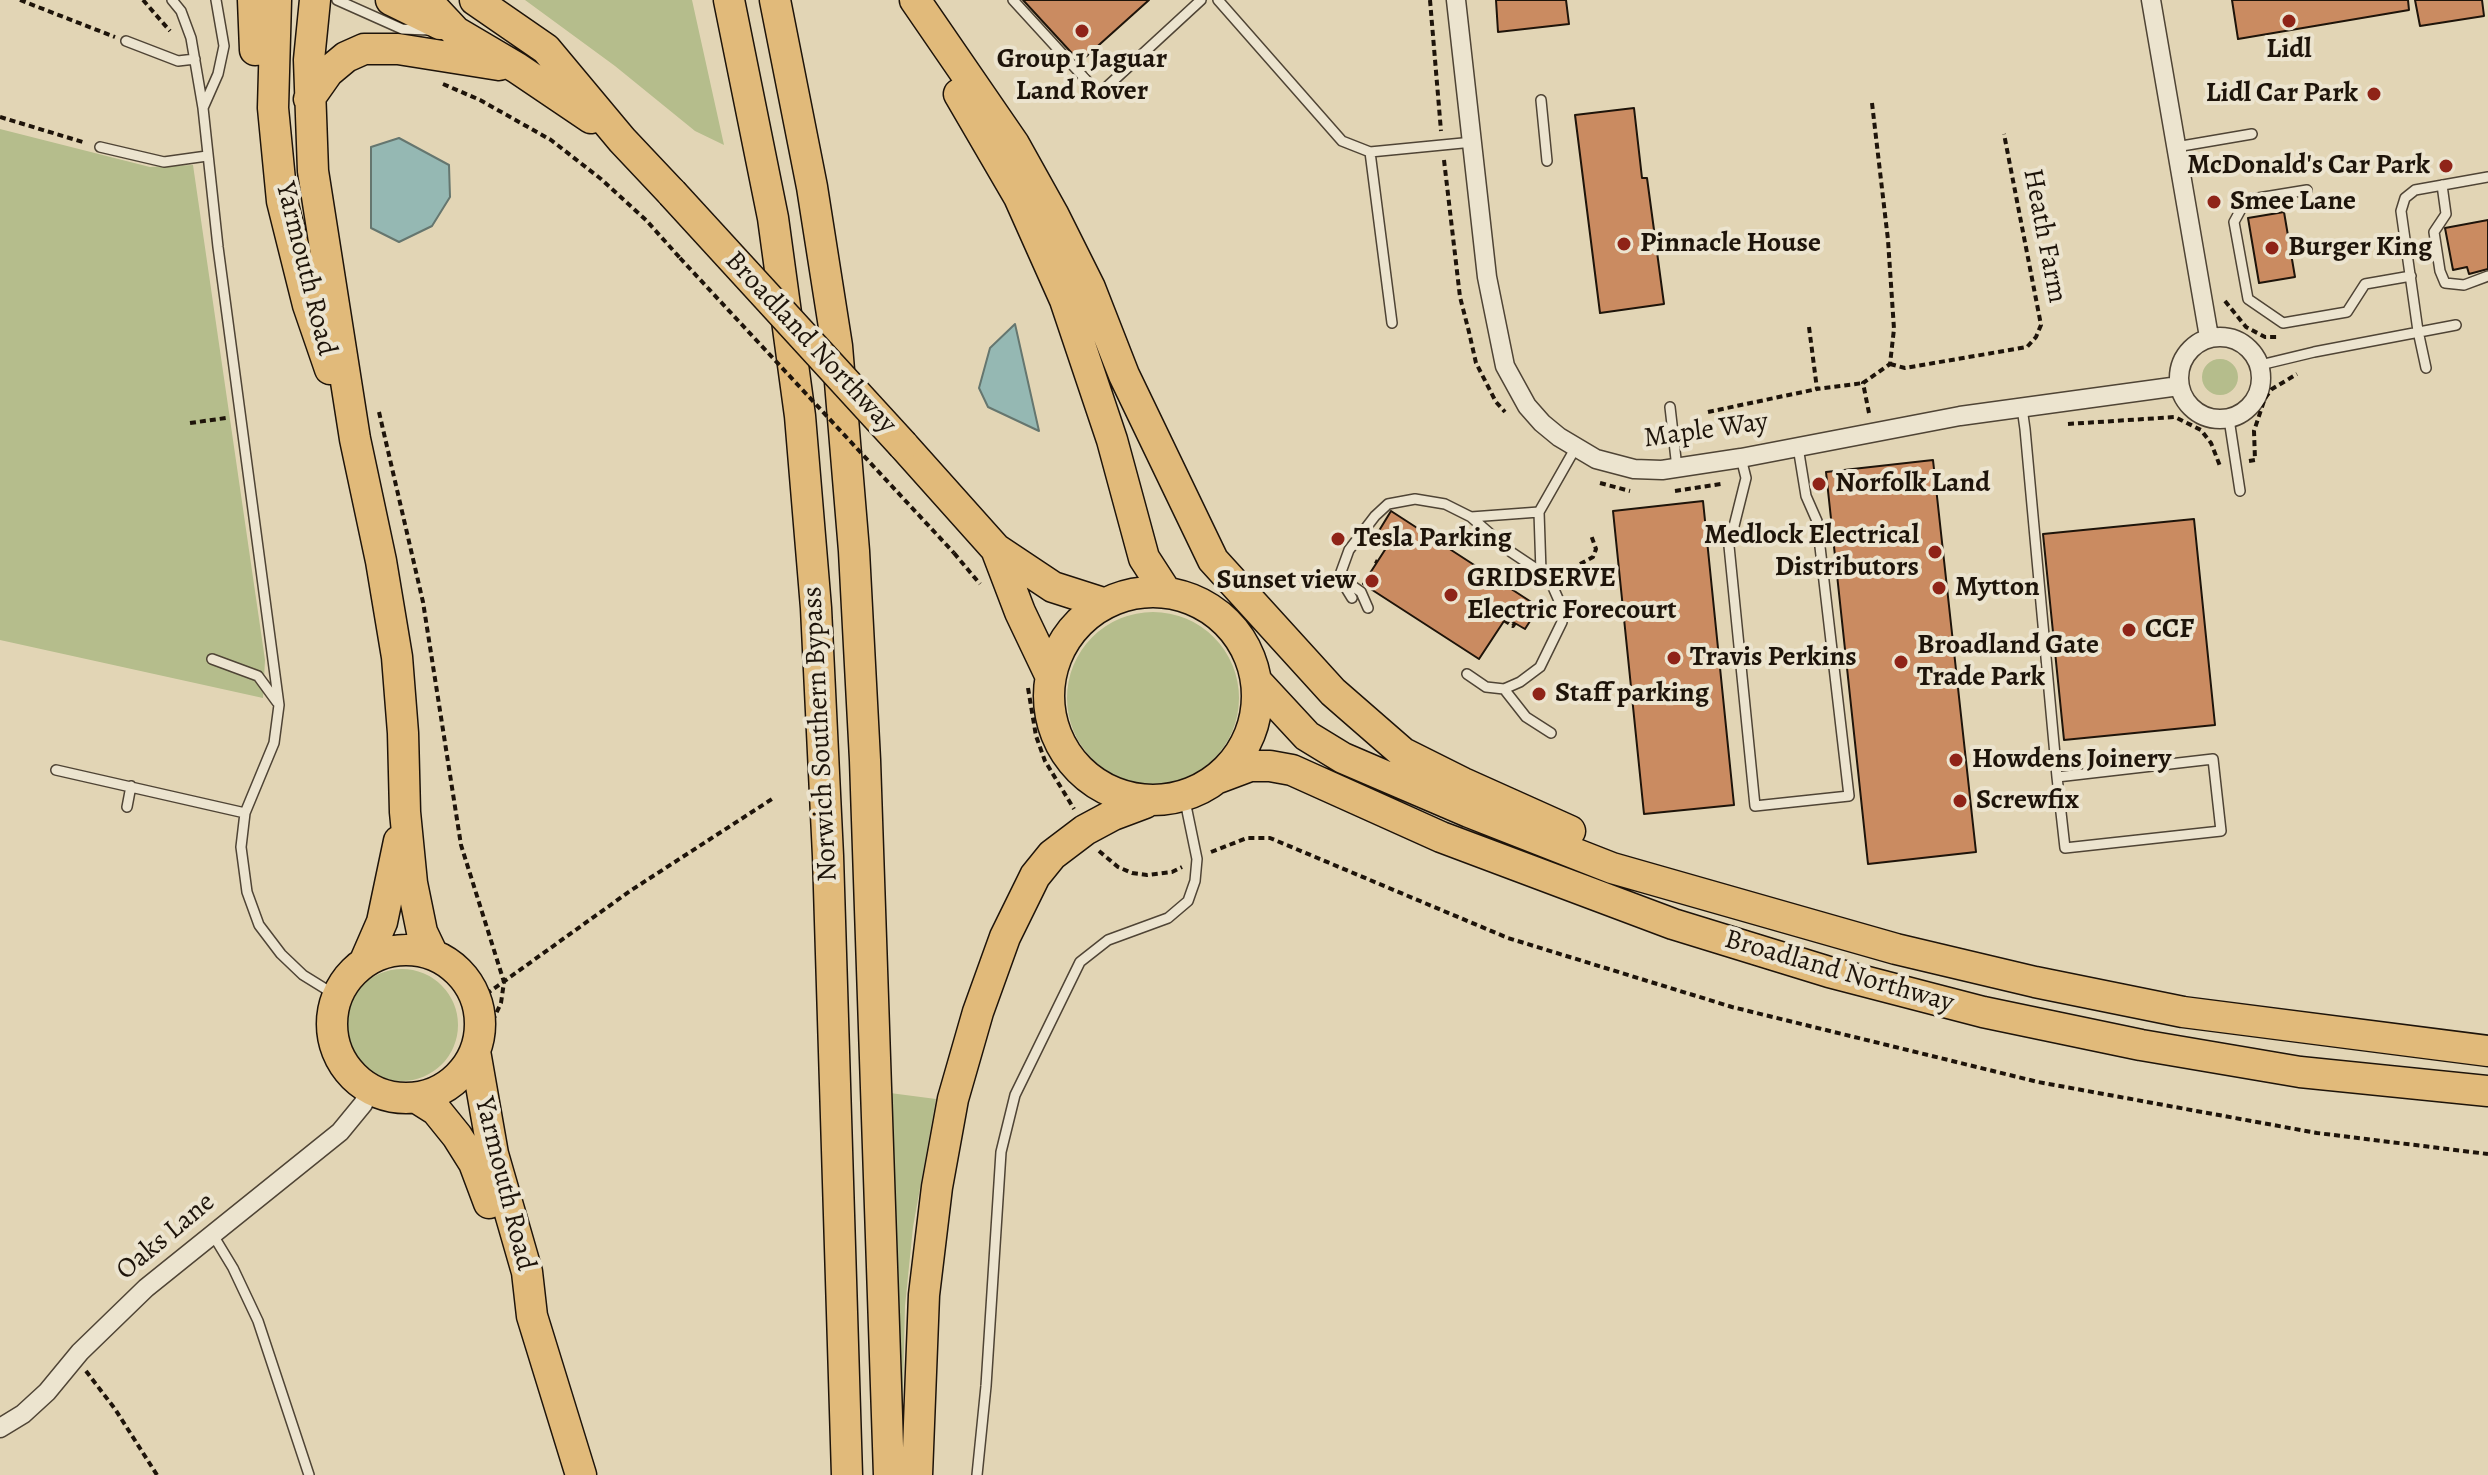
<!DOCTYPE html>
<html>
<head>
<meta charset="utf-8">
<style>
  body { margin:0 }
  canvas { display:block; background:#e2d5b5 }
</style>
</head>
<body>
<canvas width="2488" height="1475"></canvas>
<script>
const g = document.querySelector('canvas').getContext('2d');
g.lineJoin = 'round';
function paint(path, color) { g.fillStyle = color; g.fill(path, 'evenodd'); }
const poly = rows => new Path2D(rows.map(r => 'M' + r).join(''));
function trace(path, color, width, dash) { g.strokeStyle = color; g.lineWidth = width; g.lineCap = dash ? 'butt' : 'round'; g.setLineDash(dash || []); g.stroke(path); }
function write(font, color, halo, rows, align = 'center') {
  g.font = font + ' Alegreya,serif'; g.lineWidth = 8; g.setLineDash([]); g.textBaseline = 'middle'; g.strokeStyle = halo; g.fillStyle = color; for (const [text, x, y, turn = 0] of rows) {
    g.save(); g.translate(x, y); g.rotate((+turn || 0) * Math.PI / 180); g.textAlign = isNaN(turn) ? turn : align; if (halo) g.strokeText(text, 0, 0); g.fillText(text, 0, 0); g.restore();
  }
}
const green = poly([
  [525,0,692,0,724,145,695,131,615,66],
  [0,129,150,167,193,165,265,660,263,698,0,640],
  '2202 377a18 18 0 1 1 36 0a18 18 0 1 1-36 0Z',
  '1067 698a86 86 0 1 1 172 0a86 86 0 1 1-172 0Z',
  '346 1025a56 56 0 1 1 112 0a56 56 0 1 1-112 0Z',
  [890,1093,936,1099,913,1227,905,1306,902,1428]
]);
const water = poly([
  [399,138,449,165,450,197,432,226,399,242,371,228,371,147,399,138],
  [1015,324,1039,431,988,407,979,388,990,348,1015,324]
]);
const building = poly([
  [1023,0,1149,0,1080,62,1023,0],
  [1496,0,1566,0,1569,24,1498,32,1496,0],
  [2232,0,2408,0,2409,10,2238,39,2232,0],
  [2415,0,2482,0,2484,16,2420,26,2415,0],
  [1634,108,1642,178,1647,178,1664,304,1600,313,1575,115,1634,108],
  [2284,212,2295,277,2259,283,2248,218,2284,212],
  [2488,220,2488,269,2469,274,2467,267,2453,270,2445,228,2488,220],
  [1933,460,1976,852,1868,864,1826,472,1933,460],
  [1703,501,1734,805,1644,814,1613,511,1703,501],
  [1391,511,1539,607,1525,629,1506,618,1479,659,1363,584,1390,542,1377,534,1391,511],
  [2194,519,2215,725,2064,740,2043,534,2194,519]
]);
const path = poly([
  [20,0,115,37],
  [143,0,170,31],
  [1430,0,1441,131],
  [443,84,480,100,551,140,601,179,646,220,680,258],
  [0,117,86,143],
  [1444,160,1460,297,1469,332,1476,363,1496,402,1505,412],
  [2225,301,2246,327,2265,337,2277,337],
  [1809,327,1817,389,1863,383],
  [1890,364,1905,368,2027,347,2036,337,2041,325,2004,134],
  [379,412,423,602,461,845,504,982,501,1003,494,1018,493,1031],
  [1708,412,1817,389],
  [1869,413,1863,383,1890,364,1894,329,1888,240,1872,103],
  [190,423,226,418],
  [2068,424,2175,417,2201,430,2211,443,2220,466],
  [2249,461,2255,460,2254,431,2265,398,2272,389,2297,374],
  [1600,483,1630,491],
  [1675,491,1721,484],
  [1386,544,1388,545],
  [954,553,980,584],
  [1375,561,1377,562],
  [1580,564,1593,557,1596,549,1591,535],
  [1504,620,1513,626,1515,623],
  [1028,688,1036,736,1045,761,1074,809],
  [1099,851,1118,867,1132,873,1147,875,1172,872,1182,867],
  [1211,852,1247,838,1270,838,1508,938,1732,1007,2038,1082,2317,1133,2488,1154],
  [478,1000,630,891,772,799],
  [86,1371,115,1409,157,1475]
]);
const service = poly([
  [172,0,181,11,191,38,203,108,218,247,279,705,274,743,245,813,241,847,247,892,259,925,281,954,303,975,337,996],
  [337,0,402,29,429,30],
  [1013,0,1099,94,1201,0],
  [1218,0,1342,141,1370,152,1473,142],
  [126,41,178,61,195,59],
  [1541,100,1547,161],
  [203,108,218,74,224,46,216,0],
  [100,147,164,162,207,156],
  [2176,147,2252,134],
  [1370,152,1392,323],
  [2442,185,2446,214,2434,232,2440,271,2445,283,2464,285,2488,276],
  [2307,190,2246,200,2234,222,2248,299,2283,323,2347,312,2365,284,2411,276],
  [2260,365,2314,352,2456,325],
  [2426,368,2418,331,2401,211,2405,198,2415,190,2488,177],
  [1670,407,1677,468],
  [2022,408,2025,429,2057,777,2065,848,2221,831,2213,759,2057,777],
  [2229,419,2240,491],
  [1741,458,1746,478,1729,546,1755,806,1849,796,1817,521,1806,496,1798,447],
  [1471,517,1539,512],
  [1541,572,1539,512,1576,447],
  [1344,580,1361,592,1368,608],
  [1352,598,1344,585,1341,572,1349,550,1375,516,1388,504,1415,499,1445,504,1471,517,1511,552,1541,572,1552,585,1560,603,1562,622,1540,667,1520,682,1504,689,1486,687,1467,674],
  [212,659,258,676,277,702],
  [1504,689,1526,717,1551,733],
  [56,770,245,813],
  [127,807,131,786],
  [213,1235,233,1268,258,1321,309,1475],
  [977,1475,986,1386,1001,1152,1015,1095,1080,962,1108,940,1168,918,1188,901,1195,881,1197,859,1184,796]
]);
const minor = poly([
  [1456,0,1487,277,1505,366,1527,406,1542,423,1559,437,1596,459,1634,469,1662,470,1741,458,1960,416,2179,386],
  [2151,0,2209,337],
  '2179 378a41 41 0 1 1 82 0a41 41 0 1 1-82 0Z',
  [0,1428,23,1414,47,1392,80,1352,146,1288,340,1132,363,1104,369,1091]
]);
const trunk = poly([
  [253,0,255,50],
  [276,0,273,108,282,201,308,305,330,369],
  [315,0,309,60,313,171,355,439,381,561,397,657,403,733,405,812,412,883,422,932,432,953],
  [391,0,440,24],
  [426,0,456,32,517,68,591,118],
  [475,0,546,49,622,140,672,193],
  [729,0,773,218,800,416,816,608,828,856,847,1475],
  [775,0,812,187,837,346,854,551,865,760,889,1475],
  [915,0,1014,144,1053,214,1090,288,1124,375,1213,560,1333,692,1403,753,1463,783,1570,831],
  [959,94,1019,197,1065,300,1112,440,1144,558,1166,592],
  [309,99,328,72,346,57,364,49,398,49,499,65],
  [903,445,996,549,1053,587,1103,603],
  [996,549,1020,612,1050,675],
  '1049 696a104 104 0 1 1 208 0a104 104 0 1 1-208 0Z',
  [1256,681,1307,736,1343,758,1469,812,1612,868,1896,949,2035,982,2183,1012,2488,1051],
  [1218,778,1250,766,1270,766,1292,770,1441,837,1673,924,1829,972,1983,1012,2141,1045,2300,1072,2488,1091],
  '332 1024a74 74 0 1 1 148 0a74 74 0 1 1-148 0Z',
  [365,961,382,922,399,841],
  [475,1051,493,1154,527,1272,532,1316,581,1475],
  [417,1098,436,1110,457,1136,474,1163,489,1203],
  [917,1475,924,1295,937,1187,953,1099,978,1012,1005,937,1035,876,1052,855,1085,830,1113,815,1145,803]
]);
const pathBridge = poly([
  [680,258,954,553]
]);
const trunkBridge = poly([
  [672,193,903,445]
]);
const markers = [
  [2289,21,8,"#8f2418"],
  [1082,31,8,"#8f2418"],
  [2374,94,8,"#8f2418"],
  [2446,166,8,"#8f2418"],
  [2214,202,8,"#8f2418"],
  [1624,244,8,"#8f2418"],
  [2272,248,8,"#8f2418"],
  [1819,484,8,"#8f2418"],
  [1338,539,8,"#8f2418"],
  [1935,552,8,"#8f2418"],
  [1372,581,8,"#8f2418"],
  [1939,588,8,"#8f2418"],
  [1451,595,8,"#8f2418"],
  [2129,630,8,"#8f2418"],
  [1674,658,8,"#8f2418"],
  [1901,662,8,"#8f2418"],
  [1539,694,8,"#8f2418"],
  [1956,760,8,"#8f2418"],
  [1960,801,8,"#8f2418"]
];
const poiNames = [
  ["Lidl",2289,50,"center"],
  ["Group 1 Jaguar",1082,60,"center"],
  ["Land Rover",1082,92,"center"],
  ["Lidl Car Park",2358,94,"right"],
  ["McDonald's Car Park",2430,166,"right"],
  ["Smee Lane",2230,202],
  ["Pinnacle House",1640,244],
  ["Burger King",2288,248],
  ["Norfolk Land",1835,484],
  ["Medlock Electrical",1919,536,"right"],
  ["Distributors",1919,568,"right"],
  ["Tesla Parking",1354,539],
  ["GRIDSERVE",1467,579],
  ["Electric Forecourt",1467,611],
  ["Sunset view",1356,581,"right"],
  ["Mytton",1955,588],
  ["CCF",2145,630],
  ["Broadland Gate",1917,646],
  ["Trade Park",1917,678],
  ["Travis Perkins",1690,658],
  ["Staff parking",1555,694],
  ["Howdens Joinery",1972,760],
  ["Screwfix",1976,801]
];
const streetNames = [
  ["Heath Farm",2044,236,79],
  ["Yarmouth Road",305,269,76],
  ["Broadland Northway",810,343,47],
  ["Maple Way",1706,431,-8],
  ["Norwich Southern Bypass",821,734,-93],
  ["Broadland Northway",1839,972,16],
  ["Yarmouth Road",504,1184,76],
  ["Oaks Lane",166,1237,-40]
];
paint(green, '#b5bd8c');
paint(water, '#95b8b3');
trace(water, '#65766f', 2);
paint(building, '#ca8b61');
trace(building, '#1e140a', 2);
trace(service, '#4f4435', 12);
trace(minor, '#4f4435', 21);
trace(trunk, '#1e140a', 33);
trace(path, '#1e140a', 4, [6, 4]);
trace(service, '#ece4cf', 9);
trace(minor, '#ece4cf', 18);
trace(trunk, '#e1ba7a', 30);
trace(trunkBridge, '#1e140a', 33, []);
trace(pathBridge, '#1e140a', 4, [6, 4]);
trace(trunkBridge, '#e1ba7a', 30);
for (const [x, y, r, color] of markers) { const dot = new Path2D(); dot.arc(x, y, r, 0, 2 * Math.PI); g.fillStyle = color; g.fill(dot); trace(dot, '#ece4cf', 3); }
write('bold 28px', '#1e140a', '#ece4cf', poiNames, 'left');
write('28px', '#1e140a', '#ece4cf', streetNames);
</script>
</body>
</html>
